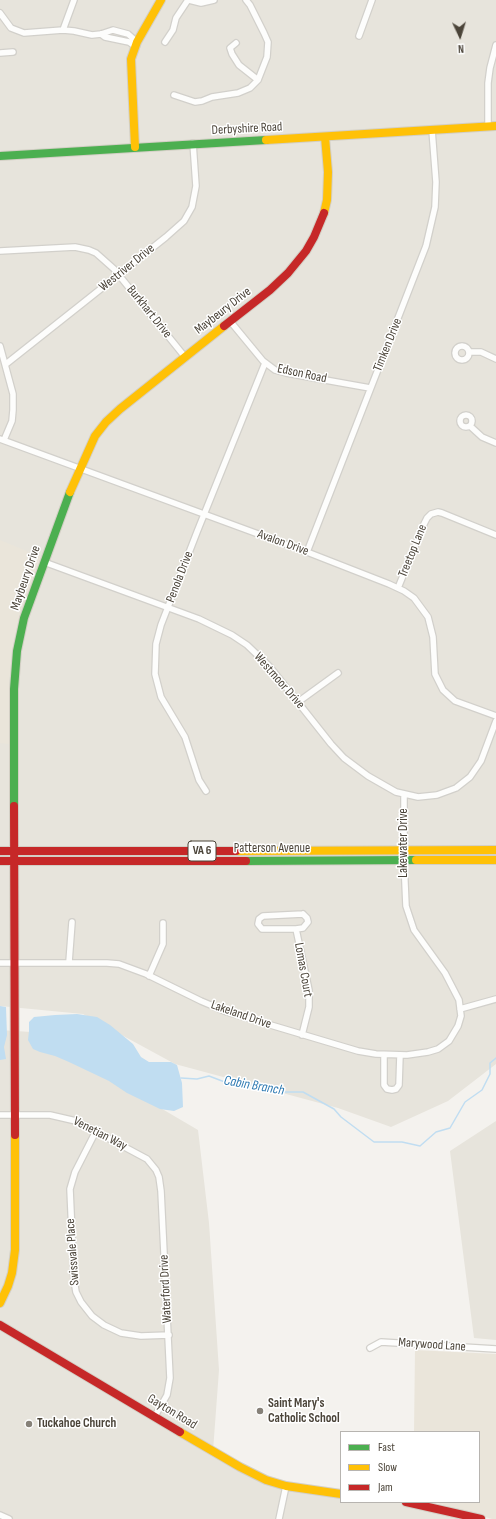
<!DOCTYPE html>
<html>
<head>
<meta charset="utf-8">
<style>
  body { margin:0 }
  #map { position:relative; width:496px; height:1519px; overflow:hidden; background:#f4f2ee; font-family:"Sofia Sans Condensed",sans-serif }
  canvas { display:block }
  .legend { position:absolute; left:340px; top:1431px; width:140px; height:72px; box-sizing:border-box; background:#fff; border:1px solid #b7b4b0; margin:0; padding:5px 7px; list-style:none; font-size:12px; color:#4b4439 }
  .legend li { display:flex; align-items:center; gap:8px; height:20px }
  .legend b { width:20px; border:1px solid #b7b4b0 }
  .north { position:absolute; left:440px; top:16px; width:40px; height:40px; -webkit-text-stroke:3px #fff; paint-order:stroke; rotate:176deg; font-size:11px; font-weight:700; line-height:16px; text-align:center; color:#4b4439 }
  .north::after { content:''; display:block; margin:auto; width:14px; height:18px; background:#4b4439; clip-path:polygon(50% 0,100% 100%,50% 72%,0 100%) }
</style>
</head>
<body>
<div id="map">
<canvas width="496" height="1519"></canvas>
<ul class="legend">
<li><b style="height:5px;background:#4caf50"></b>Fast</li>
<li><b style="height:5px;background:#ffc107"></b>Slow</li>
<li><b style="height:5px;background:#c62828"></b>Jam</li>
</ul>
<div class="north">N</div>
</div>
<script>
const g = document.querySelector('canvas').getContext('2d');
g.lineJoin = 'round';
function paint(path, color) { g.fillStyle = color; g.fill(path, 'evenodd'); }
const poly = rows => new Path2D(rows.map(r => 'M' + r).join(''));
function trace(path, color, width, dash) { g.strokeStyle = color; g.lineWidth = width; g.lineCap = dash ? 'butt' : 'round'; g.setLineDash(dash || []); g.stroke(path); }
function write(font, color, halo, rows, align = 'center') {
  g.font = font + ' "Sofia Sans Condensed",sans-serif'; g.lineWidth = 3; g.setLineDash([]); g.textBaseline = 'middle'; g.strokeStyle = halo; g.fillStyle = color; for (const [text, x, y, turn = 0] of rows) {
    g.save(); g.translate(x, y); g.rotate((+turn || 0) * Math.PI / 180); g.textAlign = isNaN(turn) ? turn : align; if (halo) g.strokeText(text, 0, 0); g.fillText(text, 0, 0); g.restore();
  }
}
const residential = poly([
  [0,0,496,0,496,850,0,851],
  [496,860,496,1064,448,1101,391,1127,338,1108,175,1064,83,1014,0,1006,0,861],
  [0,1030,31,1032,198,1130,209,1223,219,1370,213,1451,25,1340,242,1473,266,1480,341,1493,341,1502,405,1502,477,1519,0,1519],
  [496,1121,496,1340,474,1338,450,1151]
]);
const education = poly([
  [0,540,41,557,18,623,9,679,9,744,0,743],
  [415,1350,496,1354,496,1519,492,1519,433,1502,479,1502,479,1432,414,1432]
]);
const water = poly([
  [0,1006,6,1007,7,1035,4,1047,6,1059,0,1060],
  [77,1014,97,1017,110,1025,133,1044,141,1057,149,1062,171,1062,177,1065,182,1083,183,1107,174,1111,160,1109,127,1093,109,1081,69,1062,55,1056,40,1052,33,1049,28,1040,29,1031,29,1022,34,1017,55,1015]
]);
const stream = poly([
  [181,1078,197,1079,209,1076,230,1084,237,1081,274,1092,303,1092,334,1109,341,1117,374,1142,402,1142,420,1146,436,1132,450,1128,465,1102,482,1090,490,1074,490,1063,496,1058]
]);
const street = poly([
  [189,0,201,3,214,0],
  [0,13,11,28,24,33,63,30,74,31,92,35,101,34,113,30,128,34,137,42],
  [63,30,74,0],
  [101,34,105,37,129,42,136,47],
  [359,36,372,0],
  [165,42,173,30,176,18,188,0],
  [236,43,230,48,232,54,239,65,258,80],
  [0,53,13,52],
  [174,95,195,102,202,101,212,97,238,93,250,88,258,80,267,57,268,42,264,33,250,5,246,0],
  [488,126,488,83,490,68,496,45],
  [0,251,75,247,89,250,96,253,114,269,185,357],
  [230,321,263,361,275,370,286,373,370,388],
  '455 353a7 7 0 1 1 14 0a7 7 0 1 1-14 0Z',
  [0,346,13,394,13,410,12,421,4,440],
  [469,352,481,352,496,359],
  [6,364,83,303,166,237,184,221,192,207,196,186,193,143],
  '460 421a6 6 0 1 1 12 0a6 6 0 1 1-12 0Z',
  [470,426,482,437,496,443],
  [0,439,307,552,389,584,404,591,414,598,428,617,433,637,435,674,443,690,455,701,496,716],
  [307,552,426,246,435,207,436,182,432,130],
  [44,562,199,619,232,635,247,645,270,667,331,744,344,758,368,776,396,792,418,797,437,795,456,788,470,777,481,761,496,721],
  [398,588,424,524,427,518,431,514,438,512,442,513,496,535],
  [298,702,338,673],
  [206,791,199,780,185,737,161,697,155,674,156,644,161,625,197,532,265,363],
  [303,914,307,918,308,922,303,928,296,929,262,929,258,924,259,919,263,916,303,914],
  [296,929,309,990,309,1007,302,1035],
  [69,962,72,922],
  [0,963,107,963,119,964,146,974,201,1001,227,1012,358,1051,376,1054,407,1055,428,1052,438,1049,449,1041,458,1026,461,1016,459,1000,445,973,414,930,406,906,404,860,404,794],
  [149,976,163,944,163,923],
  [460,1009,496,999],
  [384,1055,384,1085,387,1089,392,1090,396,1089,399,1085,400,1055],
  [0,1115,50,1115,76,1121,147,1159,156,1170,159,1177,161,1191,170,1378,167,1395,155,1416],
  [96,1131,75,1172,70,1189,74,1280,76,1292,81,1302,92,1316,104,1325,121,1333,141,1336,169,1335],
  [370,1348,381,1342,496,1349],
  [0,1515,9,1519],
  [279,1519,286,1486]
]);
const fast = poly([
  [0,156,266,140],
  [14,806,14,689,17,651,24,618,70,492],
  [246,861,416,860]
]);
const slow = poly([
  [266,140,496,126],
  [135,147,131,59,137,42,161,0],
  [324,213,327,200,328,172,325,137],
  [70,492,95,436,106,422,120,409,224,326],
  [236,851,496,850],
  [416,860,496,860],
  [0,1303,8,1286,12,1273,15,1250,15,1135],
  [180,1432,240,1467,266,1480,286,1486,341,1494]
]);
const jam = poly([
  [224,326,270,290,288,273,306,251,314,237,324,213],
  [14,806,15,1135],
  [0,851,236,851],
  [0,861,246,861],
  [0,1325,180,1432],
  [406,1502,481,1519]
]);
const markers = [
  [260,1411,4,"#868178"],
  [29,1424,4,"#868178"]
];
const shields = [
  [202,851,28]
];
const shieldNames = [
  ["VA 6",202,851]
];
const streetNames = [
  ["Derbyshire Road",247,129,-3],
  ["Westriver Drive",127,268,-39],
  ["Maybeury Drive",223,311,-38],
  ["Burkhart Drive",149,312,51],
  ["Timken Drive",388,345,-68],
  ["Edson Road",302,374,12],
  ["Avalon Drive",283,543,20],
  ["Treetop Lane",413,551,-68],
  ["Penola Drive",180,577,-69],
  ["Maybeury Drive",26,578,-71],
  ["Westmoor Drive",279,681,49],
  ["Lakewater Drive",404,843,-90],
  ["Patterson Avenue",272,849],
  ["Lomas Court",303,970,80],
  ["Lakeland Drive",241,1015,19],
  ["Venetian Way",100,1134,27],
  ["Swissvale Place",73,1252,-94],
  ["Waterford Drive",166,1289,-93],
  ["Marywood Lane",432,1345,4],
  ["Gayton Road",172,1412,31]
];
const poiNames = [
  ["Saint Mary's",268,1404],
  ["Catholic School",268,1419],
  ["Tuckahoe Church",37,1424]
];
const waterNames = [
  ["Cabin Branch",254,1086,10]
];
paint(residential, '#e7e4dc');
paint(education, '#eae5da');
paint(water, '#c0ddf1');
trace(stream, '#c0ddf1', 1.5);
trace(street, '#d2d0cb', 8);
trace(fast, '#d3cfc5', 10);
trace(slow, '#d3cfc5', 10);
trace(jam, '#d3cfc5', 10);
trace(street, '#fdfdfc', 5.5);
trace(fast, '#4caf50', 8);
trace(slow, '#ffc107', 8);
trace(jam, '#c62828', 8);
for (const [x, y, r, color] of markers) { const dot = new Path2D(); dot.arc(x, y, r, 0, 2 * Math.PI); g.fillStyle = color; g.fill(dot); trace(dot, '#fff', 1.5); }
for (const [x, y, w] of shields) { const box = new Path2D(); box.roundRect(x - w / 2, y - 10, w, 20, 3); g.fillStyle = '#fff'; g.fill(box); trace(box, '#4b4439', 1); }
write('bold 12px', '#4b4439', null, shieldNames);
write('13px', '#4b4439', '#fff', streetNames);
write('bold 13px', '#4b4439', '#fff', poiNames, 'left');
write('italic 14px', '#2e7ab2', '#fff', waterNames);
</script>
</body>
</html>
